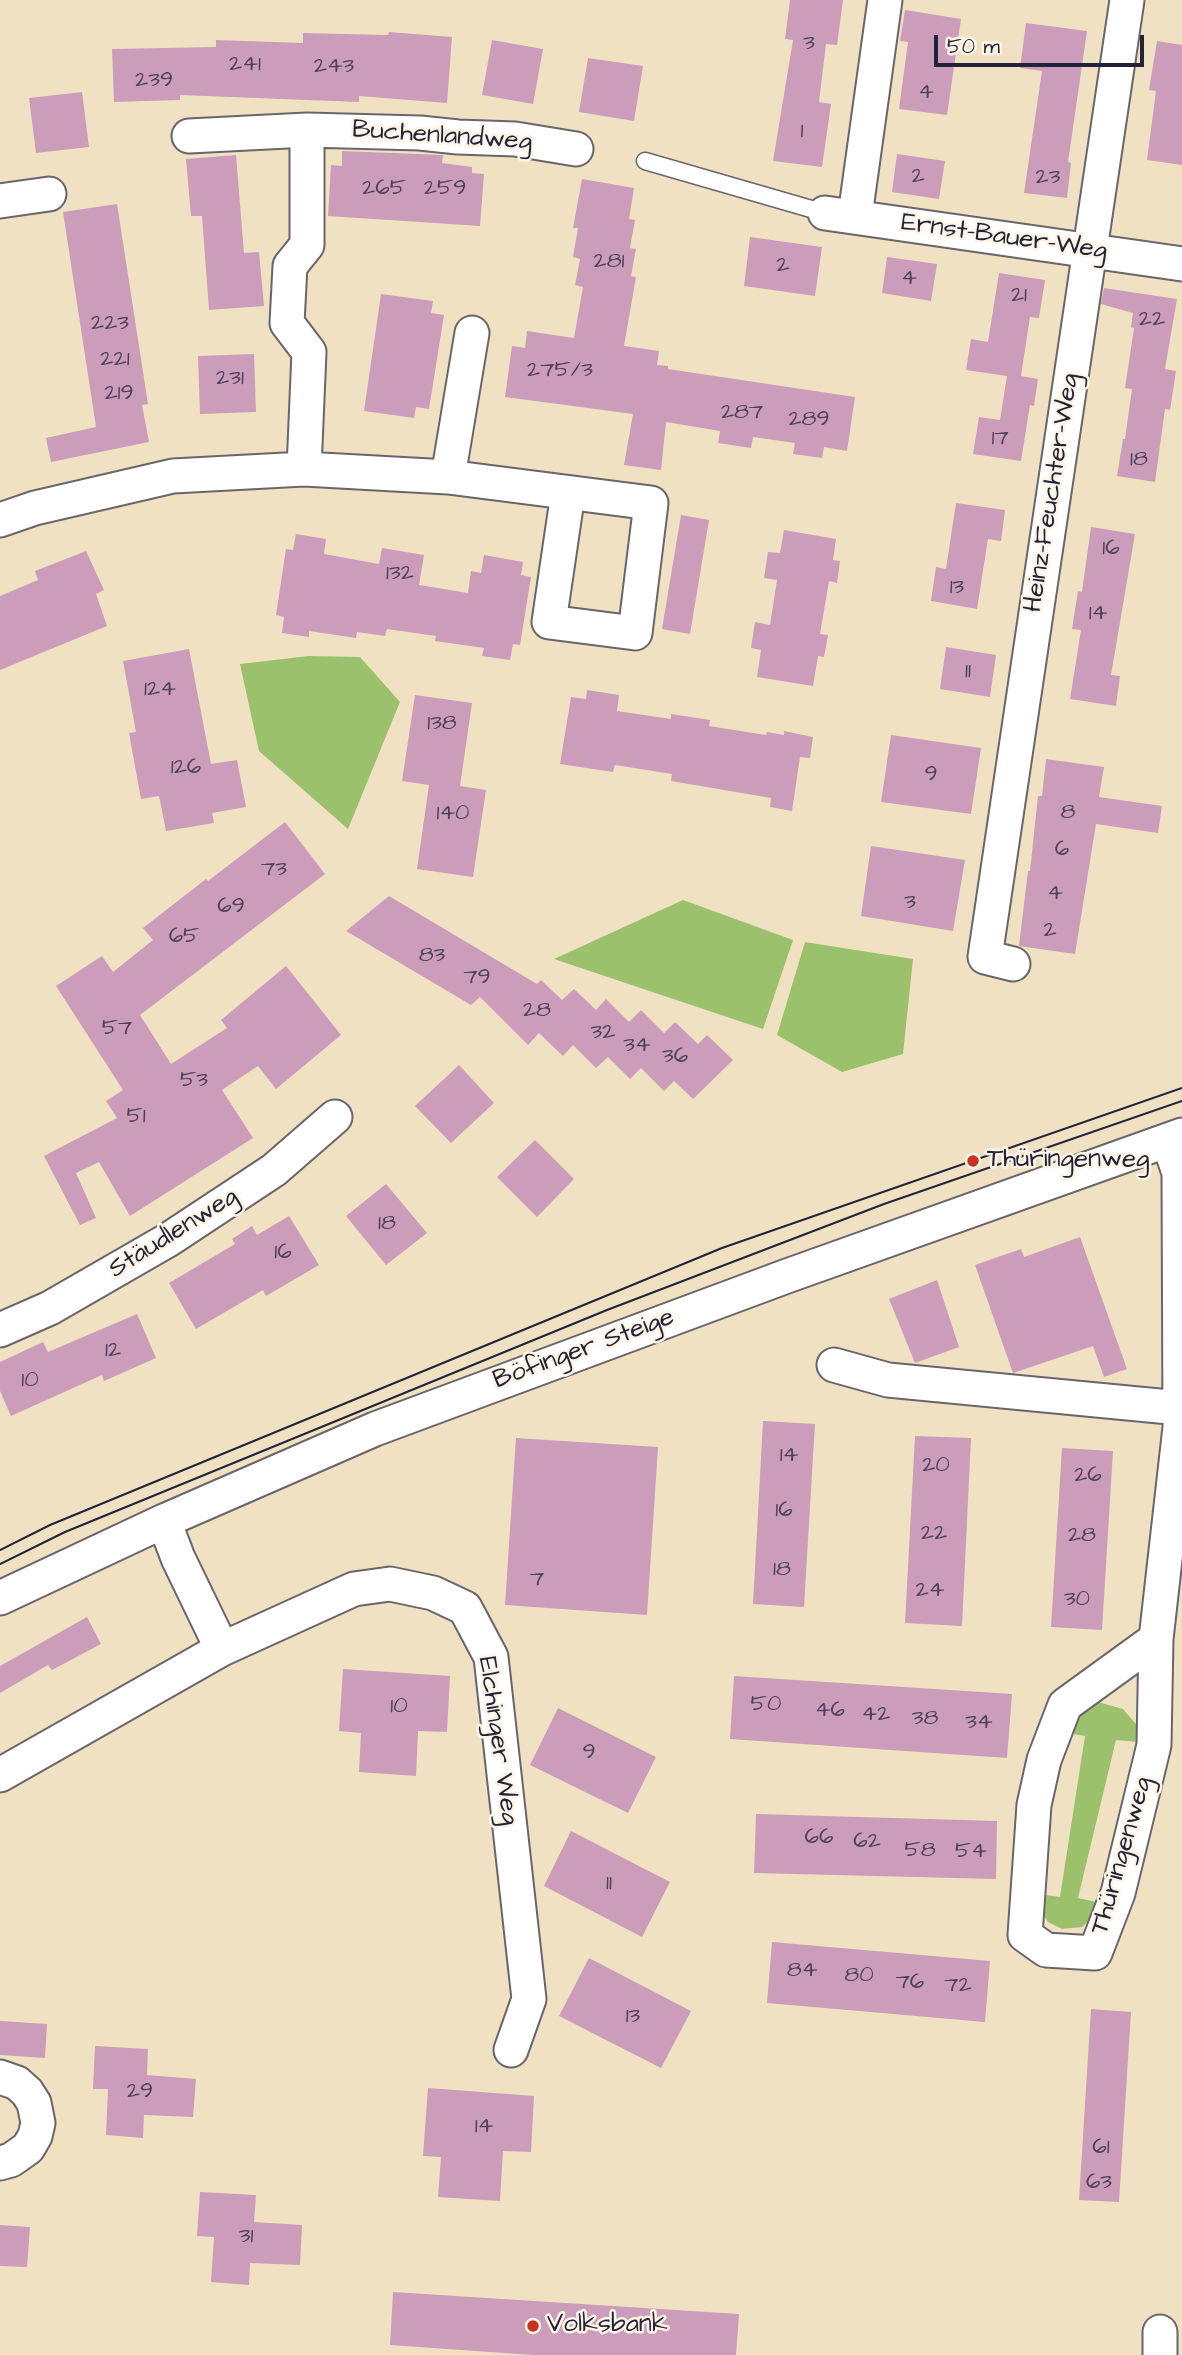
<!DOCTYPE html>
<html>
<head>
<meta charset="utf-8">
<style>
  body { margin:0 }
  #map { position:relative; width:1182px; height:2355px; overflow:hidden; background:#f0e1c3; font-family:"Architects Daughter",sans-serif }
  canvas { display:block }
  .scale { position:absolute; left:934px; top:35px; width:210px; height:32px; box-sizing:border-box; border:4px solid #22223b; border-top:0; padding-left:9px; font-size:21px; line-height:24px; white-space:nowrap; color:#22223b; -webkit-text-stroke:5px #fcf5e5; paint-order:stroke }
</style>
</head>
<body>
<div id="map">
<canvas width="1182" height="2355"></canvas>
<div class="scale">50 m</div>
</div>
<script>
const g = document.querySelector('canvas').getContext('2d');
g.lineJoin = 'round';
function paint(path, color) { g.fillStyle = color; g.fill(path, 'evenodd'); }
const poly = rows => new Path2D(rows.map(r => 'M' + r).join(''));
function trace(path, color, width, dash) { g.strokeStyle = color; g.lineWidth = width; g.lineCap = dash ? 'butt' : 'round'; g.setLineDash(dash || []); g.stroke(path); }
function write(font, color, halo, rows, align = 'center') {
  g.font = font + ' "Architects Daughter",sans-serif'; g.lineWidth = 5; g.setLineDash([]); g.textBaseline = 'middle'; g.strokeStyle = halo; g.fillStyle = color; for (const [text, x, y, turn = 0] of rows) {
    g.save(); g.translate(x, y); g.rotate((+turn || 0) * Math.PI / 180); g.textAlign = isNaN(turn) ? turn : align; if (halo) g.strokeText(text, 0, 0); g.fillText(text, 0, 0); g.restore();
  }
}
const green = poly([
  [309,656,360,657,400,702,348,829,259,751,240,664],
  [683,900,793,940,763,1029,554,959],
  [805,942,913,959,903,1054,842,1072,777,1035],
  [1098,1702,1123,1709,1141,1730,1139,1742,1116,1740,1078,1898,1101,1903,1093,1917,1082,1927,1062,1929,1048,1922,1040,1910,1039,1894,1060,1897,1085,1736,1066,1733,1076,1711]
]);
const building = poly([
  [790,0,843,0,837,45,826,44,819,102,831,104,822,167,773,161,793,40,785,39],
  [905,10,961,19,947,115,899,109,908,42,900,41],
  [1026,23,1087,31,1068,162,1071,163,1067,198,1024,193,1042,71,1020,68],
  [389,32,452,37,447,103,359,96,359,102,180,95,180,100,114,102,112,49,216,47,216,40,303,43,303,33,388,35],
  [492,40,543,49,533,104,482,95],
  [1157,41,1182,45,1182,165,1147,160,1156,91,1149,90],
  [588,58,643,66,634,121,579,112],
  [82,92,89,147,36,153,29,98],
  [342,151,443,155,442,163,472,167,472,173,484,174,480,226,328,216,331,165,342,166],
  [897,154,945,161,939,199,892,192],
  [236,155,244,253,259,252,264,306,209,310,202,216,191,216,186,159],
  [582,179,634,188,629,219,635,220,630,248,636,249,631,276,636,277,624,346,659,351,657,365,668,366,668,369,855,397,847,451,824,447,822,458,793,454,795,443,753,437,751,448,718,443,720,431,666,422,661,470,624,465,633,414,505,397,512,346,525,348,527,331,574,338,583,287,575,285,580,259,573,257,578,228,573,228],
  [117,204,148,404,142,405,149,442,51,462,46,438,96,427,63,212],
  [750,237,822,247,815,296,744,286],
  [887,257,937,264,931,301,882,293],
  [999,273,1045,280,1039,318,1030,317,1021,376,1038,379,1034,406,1030,405,1021,461,973,454,979,417,1000,420,1007,376,966,370,971,339,988,342],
  [1104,288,1177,299,1165,369,1176,371,1170,410,1165,409,1155,482,1117,476,1123,439,1125,439,1132,389,1125,388,1134,328,1131,327,1133,313,1101,304],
  [381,294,433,301,431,313,444,315,429,409,416,407,414,418,364,411],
  [254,354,256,412,200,414,198,356],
  [956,503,1005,510,1001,541,988,539,977,609,931,601,936,567,946,569],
  [681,515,709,520,690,634,662,629],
  [1091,527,1135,534,1111,675,1120,676,1116,706,1070,699,1081,630,1072,629,1078,591,1082,592],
  [784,530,836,539,833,560,840,561,837,583,829,581,820,634,828,635,824,657,818,656,813,686,757,677,761,650,751,648,755,622,770,625,777,580,764,578,768,552,780,553],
  [296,534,326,539,324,554,379,564,382,548,424,555,419,585,468,593,471,571,481,573,484,555,523,562,521,575,531,577,520,645,513,644,510,660,482,656,484,648,435,641,436,636,387,629,385,636,357,632,356,638,309,631,309,637,282,633,284,617,276,615,286,549,293,550],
  [86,551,104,590,96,594,107,626,0,670,0,596,38,580,35,571],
  [946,647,996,655,990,697,940,689],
  [189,649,211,764,237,760,246,807,212,813,214,823,166,831,159,796,141,799,129,733,136,732,123,661],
  [587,690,619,695,617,711,671,719,671,714,710,720,709,726,766,735,767,732,784,735,784,731,813,737,810,758,800,757,792,811,770,807,771,798,671,781,672,774,615,765,613,772,560,764,571,697,586,699],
  [415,695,472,703,460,786,486,790,473,877,417,869,429,785,402,781],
  [891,735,981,748,971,814,881,802],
  [1046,759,1104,767,1099,797,1162,806,1158,833,1096,824,1075,954,1019,946,1028,871,1030,871,1038,796,1042,796],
  [285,822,325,874,140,1015,171,1064,227,1028,221,1020,286,966,341,1035,276,1089,258,1066,222,1090,253,1138,130,1216,99,1162,76,1173,96,1218,80,1225,44,1156,117,1118,106,1101,123,1090,56,986,102,956,113,972,153,940,143,928,206,879,208,881],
  [871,846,965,860,953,931,861,916],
  [389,896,537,984,541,980,562,1000,574,989,596,1010,606,999,629,1022,641,1010,664,1033,675,1022,698,1044,707,1035,733,1060,693,1099,674,1081,664,1091,641,1068,630,1079,608,1057,596,1068,573,1045,563,1056,539,1033,528,1045,480,997,471,1005,346,931],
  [459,1065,494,1103,451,1143,415,1106],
  [535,1140,574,1179,537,1217,497,1177],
  [386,1184,427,1233,386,1265,346,1216],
  [289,1216,319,1265,266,1296,263,1290,196,1329,169,1283,235,1244,232,1239,252,1226,257,1235],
  [1080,1237,1127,1369,1104,1377,1093,1346,1013,1373,975,1265,1021,1249,1024,1257],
  [937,1280,959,1347,915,1363,889,1299],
  [137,1314,156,1358,104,1381,102,1375,11,1416,0,1391,0,1362,43,1342,48,1352],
  [763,1421,815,1424,804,1607,753,1604],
  [915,1436,971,1438,962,1626,905,1623],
  [516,1438,658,1447,647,1615,505,1605],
  [1062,1448,1113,1451,1102,1630,1051,1627],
  [87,1617,101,1644,52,1670,48,1665,0,1693,0,1666],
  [343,1669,450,1676,447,1732,418,1731,416,1776,359,1772,361,1733,339,1731],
  [734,1676,1012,1694,1007,1758,730,1739],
  [558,1708,656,1757,628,1813,530,1765],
  [756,1814,997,1821,996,1879,754,1873],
  [571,1831,670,1882,642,1937,544,1886],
  [772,1942,990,1961,985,2022,767,2003],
  [589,1958,691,2011,661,2068,559,2016],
  [1091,2009,1131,2012,1119,2202,1079,2200],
  [0,2021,47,2024,45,2058,0,2055],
  [95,2046,148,2049,147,2075,196,2079,193,2117,144,2115,143,2138,106,2135,108,2089,93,2089],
  [428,2088,534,2096,531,2152,503,2151,500,2201,438,2197,441,2157,423,2156],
  [200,2192,256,2195,254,2222,302,2225,300,2265,250,2263,249,2285,211,2282,214,2237,197,2236],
  [0,2225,30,2227,27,2267,0,2266],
  [393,2292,739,2314,736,2355,533,2355,390,2345]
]);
const lane = poly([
  [645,161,825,213]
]);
const street = poly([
  [189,136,307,130,420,133,458,137,515,139,576,149],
  [0,201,49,194],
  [825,213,1182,264],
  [855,216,885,0],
  [304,469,309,352,287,323,290,266,307,245,307,130],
  [448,477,472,333],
  [0,520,35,508,173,476,304,469,448,477,651,503,635,633,549,622,568,493],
  [1013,964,985,957,1127,0],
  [0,1330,50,1308,168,1240,274,1170,335,1117],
  [834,1365,888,1380,1180,1408],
  [0,1598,164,1521,375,1429,787,1276,1182,1135],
  [1156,1639,1065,1705,1044,1760,1034,1805,1025,1935,1046,1950,1095,1953,1118,1893,1154,1745,1156,1639,1180,1427,1179,1173,1168,1140],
  [222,1649,354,1589,390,1584,433,1593,465,1608,491,1657,529,1999,511,2050],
  [0,1775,222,1649,178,1558,164,1521],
  [0,2077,17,2083,27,2092,34,2103,38,2123,35,2136,28,2148,11,2160,0,2163],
  [1160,2355,1160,2332]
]);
const tram = poly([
  [0,1550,50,1525,722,1248,1182,1088],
  [0,1564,65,1532,607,1310,884,1204,1182,1101]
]);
const markers = [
  [973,1161,7,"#c8321e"],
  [533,2326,7,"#c8321e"]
];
const numberNames = [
  ["3",809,44],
  ["241",245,65],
  ["243",334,67],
  ["239",154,81],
  ["4",926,93],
  ["1",802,132],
  ["2",918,177],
  ["23",1048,178],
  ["265",384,189],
  ["259",445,189],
  ["281",609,262],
  ["2",783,266],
  ["4",909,279],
  ["21",1019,296],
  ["22",1152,320],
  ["223",110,324],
  ["221",115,360],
  ["275/3",560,371],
  ["231",230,379],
  ["219",119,394],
  ["287",742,413],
  ["289",809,420],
  ["17",1000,439],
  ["18",1139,460],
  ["16",1111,549],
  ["132",400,574],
  ["13",957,588],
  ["14",1098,614],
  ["11",968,672],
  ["124",160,690],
  ["138",442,724],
  ["126",186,768],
  ["9",931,775],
  ["8",1068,813],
  ["140",453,814],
  ["6",1062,850],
  ["73",274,870],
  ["4",1055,894],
  ["3",910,903],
  ["69",231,907],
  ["2",1050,931],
  ["65",184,937],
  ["83",432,956],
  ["79",477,978],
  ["28",537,1011],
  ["57",117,1029],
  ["32",603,1033],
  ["34",637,1046],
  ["36",675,1057],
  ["53",194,1081],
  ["51",136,1117],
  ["18",387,1224],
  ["16",283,1253],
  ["12",113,1351],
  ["10",30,1381],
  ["14",789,1456],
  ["20",936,1466],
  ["26",1088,1476],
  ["16",784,1511],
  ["22",934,1534],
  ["28",1082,1536],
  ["18",782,1570],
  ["7",537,1580],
  ["24",930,1591],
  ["30",1077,1600],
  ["50",766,1705],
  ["10",399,1707],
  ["46",830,1711],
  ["42",876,1715],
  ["38",925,1719],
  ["34",979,1723],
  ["9",589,1753],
  ["66",819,1838],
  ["62",867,1842],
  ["58",920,1851],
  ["54",971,1852],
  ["11",609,1884],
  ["84",802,1971],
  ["80",859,1976],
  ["76",910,1983],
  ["72",958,1986],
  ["13",633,2017],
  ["29",140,2092],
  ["14",484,2127],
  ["61",1101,2148],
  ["63",1099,2183],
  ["31",246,2237]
];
const streetNames = [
  ["Buchenlandweg",442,137,4],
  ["Ernst-Bauer-Weg",1004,238,8],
  ["Heinz-Feuchter-Weg",1053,493,-81],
  ["Stäudlenweg",174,1234,-32],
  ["Böfinger Steige",584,1350,-20],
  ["Elchinger Weg",497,1741,82],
  ["Thüringenweg",1123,1856,-74]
];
const poiNames = [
  ["Thüringenweg",987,1161],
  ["Volksbank",547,2326]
];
paint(green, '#9bc16c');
paint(building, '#cc9dba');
trace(lane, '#6a656b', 19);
trace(street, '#6a656b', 37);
trace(lane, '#fff', 16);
trace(street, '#fff', 33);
trace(tram, '#22223b', 2);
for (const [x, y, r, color] of markers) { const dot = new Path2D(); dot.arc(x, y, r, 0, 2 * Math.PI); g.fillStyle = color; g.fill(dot); trace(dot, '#fcf5e5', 2.5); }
write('23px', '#4c415b', null, numberNames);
write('26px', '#22223b', '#fcf5e5', streetNames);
write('26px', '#22223b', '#fcf5e5', poiNames, 'left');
</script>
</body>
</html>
